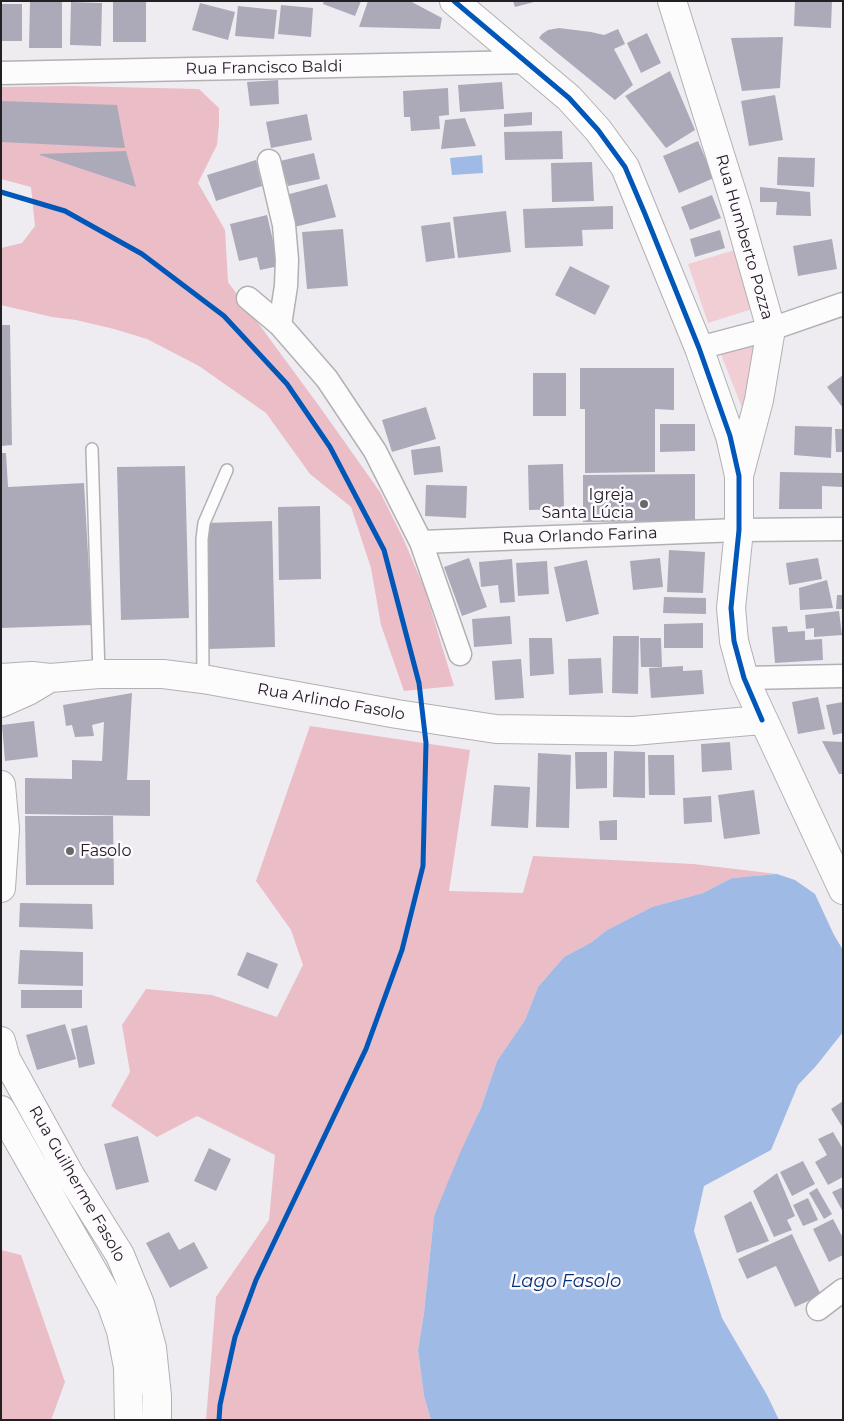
<!DOCTYPE html>
<html>
<head>
<meta charset="utf-8">
<style>
  body { margin:0 }
  #map { position:relative; width:844px; height:1421px; overflow:hidden; background:#efecf1; font-family:Montserrat,sans-serif }
  canvas { display:block }
  .frame { position:absolute; inset:0; border:2px solid #222022; pointer-events:none }
</style>
</head>
<body>
<div id="map">
<canvas width="844" height="1421"></canvas>
<div class="frame"></div>
</div>
<script>
const g = document.querySelector('canvas').getContext('2d');
g.lineJoin = 'round';
function paint(path, color) { g.fillStyle = color; g.fill(path, 'evenodd'); }
const poly = rows => new Path2D(rows.map(r => 'M' + r).join(''));
function trace(path, color, width, dash) { g.strokeStyle = color; g.lineWidth = width; g.lineCap = dash ? 'butt' : 'round'; g.setLineDash(dash || []); g.stroke(path); }
function write(font, color, halo, rows, align = 'center') {
  g.font = font + ' Montserrat,sans-serif'; g.lineWidth = 5; g.setLineDash([]); g.textBaseline = 'middle'; g.strokeStyle = halo; g.fillStyle = color; for (const [text, x, y, turn = 0] of rows) {
    g.save(); g.translate(x, y); g.rotate((+turn || 0) * Math.PI / 180); g.textAlign = isNaN(turn) ? turn : align; if (halo) g.strokeText(text, 0, 0); g.fillText(text, 0, 0); g.restore();
  }
}
const green = poly([
  [735,250,752,309,708,323,688,264],
  [757,341,743,410,720,352]
]);
const forest = poly([
  [71,86,199,89,219,108,219,124,217,145,198,183,225,230,228,282,322,410,380,492,403,538,425,590,454,686,404,691,381,625,371,568,351,507,310,474,266,413,199,366,147,339,114,329,76,320,52,317,1,305,1,248,22,243,35,226,31,187,1,179,1,87],
  [310,726,470,750,449,891,523,893,533,856,693,864,777,874,732,878,703,893,652,907,607,930,592,942,564,957,538,987,525,1020,497,1061,481,1108,434,1216,424,1313,418,1350,424,1396,431,1420,206,1420,216,1297,269,1220,275,1155,197,1116,157,1137,111,1106,130,1072,122,1025,146,989,212,995,277,1017,303,965,291,930,256,881],
  [1,1250,21,1255,65,1382,51,1420,1,1420]
]);
const water = poly([
  [482,155,483,173,452,175,450,158],
  [777,874,795,880,815,894,834,935,843,950,843,1032,816,1066,798,1085,771,1150,704,1186,694,1231,722,1318,767,1395,779,1420,431,1420,424,1396,418,1350,424,1313,434,1216,460,1153,481,1108,497,1061,525,1020,538,987,564,957,592,942,607,930,652,907,703,893,732,878]
]);
const building = poly([
  [30,1,62,1,62,48,29,48],
  [113,1,146,1,146,42,113,42],
  [324,1,361,1,355,16,323,4],
  [368,1,410,1,442,18,440,29,359,27],
  [513,1,534,1,534,2,515,7],
  [795,1,832,1,831,28,794,26],
  [71,2,102,3,101,46,70,45],
  [200,3,235,12,228,40,192,30],
  [1,4,22,4,22,41,1,41],
  [281,5,313,8,311,37,278,34],
  [238,6,277,10,274,39,235,36],
  [559,28,591,32,604,35,618,29,625,44,614,49,633,85,615,100,539,38,542,34,548,30],
  [647,33,661,63,641,73,627,43],
  [783,37,780,88,742,91,731,38],
  [670,71,695,130,666,148,625,96],
  [278,80,279,104,250,106,247,82],
  [502,82,504,109,460,112,458,85],
  [448,88,449,115,439,116,440,129,411,131,410,117,404,117,403,91],
  [775,95,783,140,749,146,741,101],
  [1,101,117,105,125,148,1,142],
  [532,112,532,125,504,127,504,114],
  [307,114,312,140,271,148,266,122],
  [465,118,476,146,441,149,445,120],
  [562,131,563,159,505,160,504,132],
  [698,141,714,178,679,193,663,156],
  [126,151,136,187,40,155,40,154],
  [314,153,320,179,288,186,280,161],
  [778,157,815,158,814,187,777,185],
  [256,160,262,186,216,201,207,175],
  [592,162,594,201,552,202,551,163],
  [327,184,336,217,294,227,286,195],
  [760,187,810,192,811,216,776,215,777,202,760,202],
  [712,195,721,218,690,230,681,207],
  [613,206,613,229,582,230,583,246,525,248,523,209],
  [506,211,511,252,458,258,453,217],
  [267,215,279,266,260,270,257,257,239,261,230,224],
  [450,222,455,258,426,262,421,226],
  [343,229,348,286,307,289,302,232],
  [720,230,725,248,695,257,690,239],
  [832,239,837,269,798,276,793,246],
  [570,266,610,286,595,315,555,295],
  [1,325,10,325,12,445,1,446],
  [580,368,674,368,674,410,655,409,655,472,585,473,585,409,580,409],
  [533,373,566,373,566,416,533,416],
  [843,375,843,408,827,387],
  [426,407,436,439,392,452,382,420],
  [660,424,695,424,695,451,660,452],
  [795,426,832,427,831,458,794,455],
  [835,429,843,429,843,452,836,452],
  [440,446,443,472,414,475,411,450],
  [1,453,6,453,8,487,84,483,92,625,1,628],
  [563,464,564,509,529,510,528,465],
  [185,466,189,618,121,620,117,467],
  [780,472,843,473,843,487,822,486,822,509,779,509],
  [695,474,695,521,583,522,583,475],
  [426,485,467,486,466,518,425,516],
  [320,506,321,579,279,580,278,507],
  [272,521,275,647,209,649,205,523],
  [669,550,705,552,703,593,667,592],
  [469,558,487,607,462,616,444,567],
  [660,558,663,587,633,590,630,561],
  [818,558,822,579,789,585,786,563],
  [512,559,515,602,500,603,498,585,481,587,479,562],
  [587,560,599,614,566,622,554,567],
  [547,561,549,594,518,596,516,563],
  [827,580,833,608,800,610,799,588],
  [837,595,843,595,843,609,836,609],
  [664,597,706,598,706,614,663,613],
  [839,611,842,635,814,637,814,628,806,629,805,615],
  [510,616,512,644,474,647,472,619],
  [703,623,703,648,664,648,664,624],
  [787,626,788,632,805,631,805,640,822,639,823,660,775,663,772,627],
  [613,636,639,636,638,694,612,693],
  [529,638,552,638,554,674,530,676],
  [640,638,661,638,662,667,641,667],
  [601,658,603,693,569,695,568,659],
  [521,659,524,698,495,700,492,661],
  [683,666,683,671,702,670,704,694,651,698,649,668],
  [132,693,127,780,150,780,150,816,25,814,25,778,72,779,72,760,102,761,104,722,92,725,94,736,75,737,72,725,66,726,63,705],
  [818,697,825,729,798,734,792,702],
  [843,702,843,733,833,735,826,705],
  [34,721,38,757,5,761,2,725],
  [822,741,843,742,843,774,839,774],
  [730,742,732,770,702,772,701,744],
  [614,751,645,752,645,798,613,797],
  [575,752,607,752,607,788,576,789],
  [538,753,571,755,569,828,536,827],
  [648,755,674,755,675,795,649,795],
  [494,785,530,787,528,828,491,826],
  [754,790,760,834,724,839,718,795],
  [711,796,712,822,684,824,683,798],
  [25,816,113,816,114,885,26,885],
  [617,820,617,840,600,840,599,821],
  [20,903,92,904,93,929,19,927],
  [20,950,83,952,83,986,18,984],
  [247,952,278,964,268,989,237,975],
  [21,990,82,990,82,1008,21,1008],
  [65,1024,76,1059,37,1070,26,1035],
  [87,1025,95,1064,79,1068,71,1029],
  [843,1101,843,1128,831,1109],
  [833,1132,843,1149,843,1177,828,1185,815,1162,827,1155,818,1139],
  [138,1136,149,1182,116,1190,104,1144],
  [209,1148,231,1159,216,1191,194,1181],
  [803,1161,815,1184,792,1196,780,1172],
  [777,1173,795,1216,787,1220,792,1230,774,1237,753,1191],
  [843,1187,843,1212,832,1192],
  [817,1188,832,1214,824,1219,809,1193],
  [808,1198,818,1220,803,1226,793,1205],
  [751,1201,769,1241,737,1253,724,1216],
  [833,1219,843,1238,843,1255,829,1262,813,1229],
  [169,1232,179,1250,194,1242,208,1268,170,1288,146,1243],
  [792,1234,821,1295,795,1307,776,1266,747,1279,738,1259]
]);
const lane = poly([
  [92,449,99,674],
  [203,679,202,539,204,523,227,470]
]);
const street = poly([
  [1,73,527,62],
  [269,161,284,225,287,260,286,286,280,325],
  [248,298,280,325,327,379,375,451,421,542,460,654],
  [699,348,771,329,843,304],
  [421,542,739,530,843,529],
  [744,678,843,676],
  [818,1309,843,1290]
]);
const secondary = poly([
  [454,1,569,98,598,130,625,167,699,348,730,436,739,476,739,530,731,608,734,641,744,678,843,890],
  [672,1,737,209,771,329,759,400,740,472],
  [1,678,32,676,50,678,99,674,163,674,203,679,397,714,496,729,633,731,762,720],
  [1,703,28,691,50,678],
  [1,785,5,829,1,888],
  [1,1041,6,1059,70,1175,120,1255,140,1304,152,1348,157,1396,157,1420],
  [1,1110,111,1303,121,1331,128,1367,129,1420]
]);
const cycleway = poly([
  [454,1,569,98,598,130,625,167,645,214,699,348,730,436,739,476,739,530,731,608,734,641,744,678,762,720],
  [1,192,65,211,142,254,224,316,287,384,330,447,384,550,419,683,426,743,423,866,402,950,366,1049,256,1280,235,1337,220,1405,219,1420]
]);
const markers = [
  [644,504,5,"#6a676a"],
  [70,851,5,"#6a676a"]
];
const streetNames = [
  ["Rua Francisco Baldi",264,68,-1],
  ["Rua Humberto Pozza",744,237,74],
  ["Rua Orlando Farina",580,536,-2],
  ["Rua Arlindo Fasolo",331,702,10],
  ["Rua Guilherme Fasolo",77,1184,60]
];
const poiNames = [
  ["Igreja",634,495],
  ["Santa Lúcia",634,513],
  ["Fasolo",80,851,"left"]
];
const waterNames = [
  ["Lago Fasolo",566,1282]
];
paint(green, '#f1cdd4');
paint(forest, '#eabdc7');
paint(water, '#9fbae4');
paint(building, '#acaab8');
trace(lane, '#b2b0b3', 14);
trace(street, '#b2b0b3', 25);
trace(secondary, '#b2b0b3', 30);
trace(lane, '#fdfcfd', 11);
trace(street, '#fdfcfd', 22);
trace(secondary, '#fdfcfd', 28);
trace(cycleway, '#0057b8', 5);
for (const [x, y, r, color] of markers) { const dot = new Path2D(); dot.arc(x, y, r, 0, 2 * Math.PI); g.fillStyle = color; g.fill(dot); trace(dot, '#fdf9ff', 2); }
write('16px', '#222022', '#fdf9ff', streetNames);
write('16px', '#222022', '#fdf9ff', poiNames, 'right');
write('italic 18px', '#023377', '#fdf9ff', waterNames);
</script>
</body>
</html>
